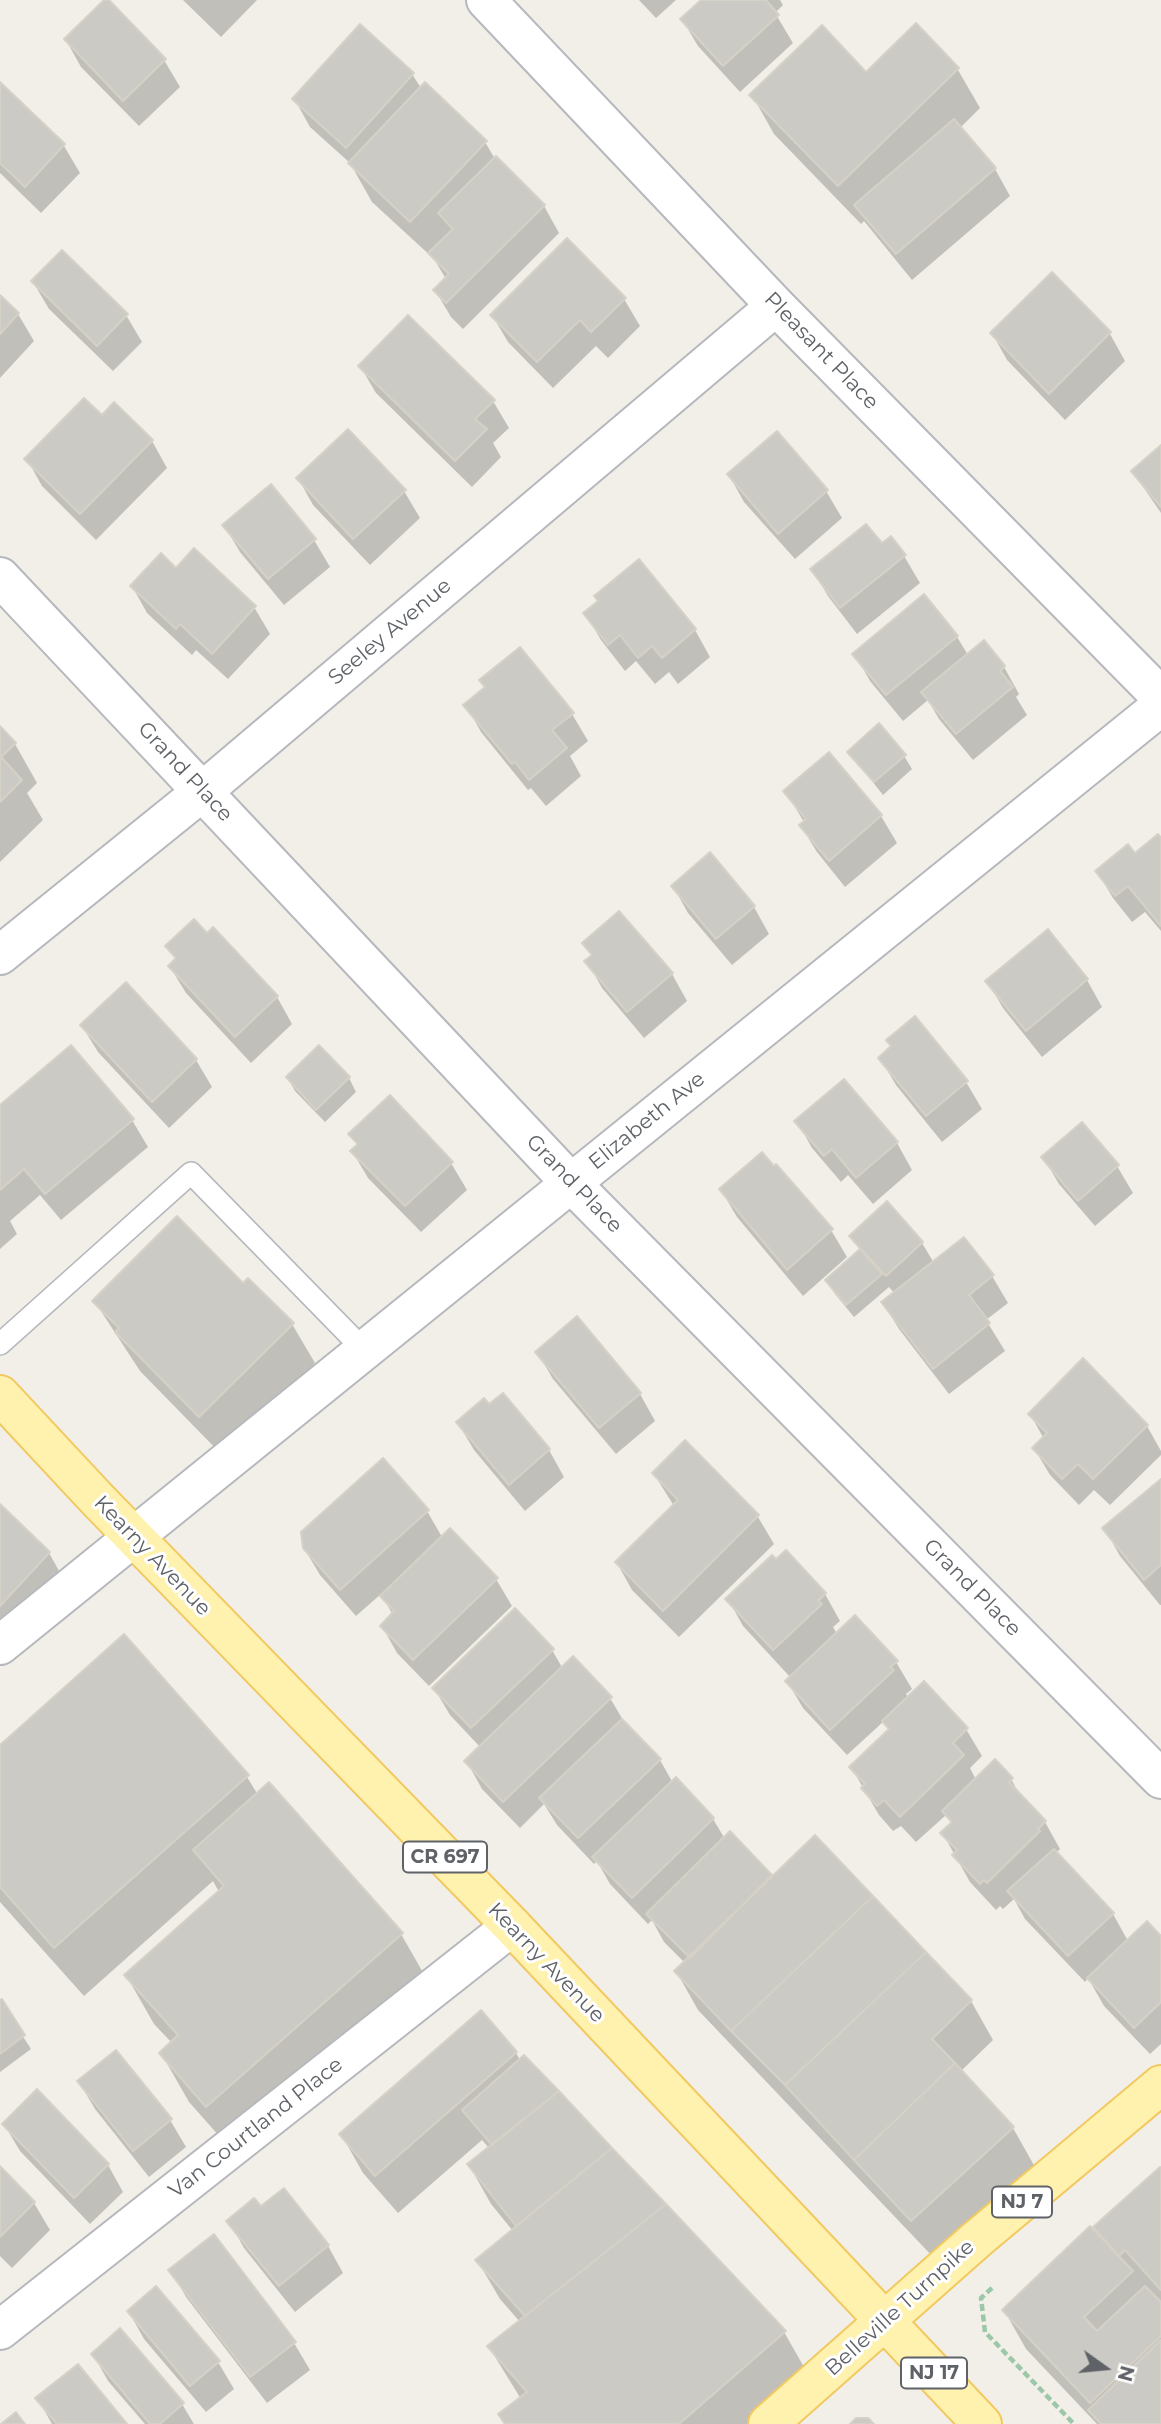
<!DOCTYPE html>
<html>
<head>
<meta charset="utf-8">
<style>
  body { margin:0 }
  #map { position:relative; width:1161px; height:2424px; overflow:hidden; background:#f1efe8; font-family:Montserrat,sans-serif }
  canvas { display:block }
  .north { position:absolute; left:1070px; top:2333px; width:70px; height:70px; -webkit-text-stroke:5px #fff; paint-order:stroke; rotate:105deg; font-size:19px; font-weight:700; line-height:28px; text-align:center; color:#5f6368 }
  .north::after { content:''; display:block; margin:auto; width:24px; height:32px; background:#5f6368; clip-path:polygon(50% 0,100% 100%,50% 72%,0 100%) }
</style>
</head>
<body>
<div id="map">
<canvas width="1161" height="2424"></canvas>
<div class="north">N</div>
</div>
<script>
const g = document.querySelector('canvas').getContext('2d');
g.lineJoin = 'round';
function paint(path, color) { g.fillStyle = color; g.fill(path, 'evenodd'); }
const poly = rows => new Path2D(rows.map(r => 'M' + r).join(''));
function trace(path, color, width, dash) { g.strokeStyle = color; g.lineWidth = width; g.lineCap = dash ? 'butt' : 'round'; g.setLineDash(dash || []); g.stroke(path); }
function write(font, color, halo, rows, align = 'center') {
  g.font = font + ' Montserrat,sans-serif'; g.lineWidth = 6; g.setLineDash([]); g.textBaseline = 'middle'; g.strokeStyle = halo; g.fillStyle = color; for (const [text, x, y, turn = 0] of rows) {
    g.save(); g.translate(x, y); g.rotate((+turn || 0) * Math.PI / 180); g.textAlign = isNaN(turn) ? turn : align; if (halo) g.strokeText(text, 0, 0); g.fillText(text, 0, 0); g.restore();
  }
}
const shadow = poly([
  [106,0,164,60,180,87,139,126,81,67,66,40],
  [183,0,257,0,221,37],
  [639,0,676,0,656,18],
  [704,0,780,0,783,5,775,13,793,43,740,92,698,46,682,19],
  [916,26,958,70,980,108,960,128,995,169,1010,196,912,280,864,221,861,224,774,134,752,95,866,74],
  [412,74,421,88,485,142,495,159,544,206,559,233,463,329,451,317,435,290,446,279,434,259,372,202,350,163,310,127,295,100],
  [0,84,64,146,80,173,41,213,0,173],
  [1052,274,1110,334,1125,361,1065,420,1007,360,992,333],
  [33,282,126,315,142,342,113,371,49,309],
  [0,297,18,314,34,341,0,378],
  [624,299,640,326,608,358,596,346,553,388,508,342,492,315],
  [360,366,493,401,509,428,493,443,501,457,472,487,376,393],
  [114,405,152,441,167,468,96,540,42,486,27,459,102,418],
  [1161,447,1161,513,1133,472],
  [729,475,826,491,842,518,795,559,744,502],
  [298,478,404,491,420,518,370,565,313,505],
  [224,525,314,540,330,567,284,605,240,552],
  [882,546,904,556,920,583,857,634,828,596,812,569],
  [639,561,695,630,710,657,678,684,669,672,655,684,636,661,625,671,601,640,585,613],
  [176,571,254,607,270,634,228,679,196,650,192,655,147,613,132,586],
  [957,637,968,655,1004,667,1019,694,1016,697,1027,715,973,760,939,719,928,700,903,721,870,681,855,654],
  [466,705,572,714,588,741,570,756,581,776,546,806,531,788,528,790,481,732],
  [0,729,15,744,37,783,27,793,43,820,0,862],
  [849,752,904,756,912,769,883,795],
  [829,754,881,816,897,843,845,887,817,852,801,826,804,822,786,792],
  [1161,841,1161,931,1145,912,1132,922,1113,898,1097,871],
  [673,886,754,907,769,934,732,965,688,913],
  [619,913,672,974,687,1001,644,1038,602,988,587,961,593,957,584,943],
  [213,929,277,997,292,1024,251,1063,186,993,170,967,176,960,168,947,207,936],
  [1048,932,1087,980,1102,1007,1042,1057,1003,1008,988,982],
  [126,985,196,1060,212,1087,169,1128,98,1052,82,1026],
  [880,1058,966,1082,982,1109,942,1142,896,1085],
  [288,1078,349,1078,356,1092,325,1122,295,1091],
  [0,1108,132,1120,148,1147,61,1220,40,1195,10,1221,17,1234,0,1249],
  [797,1121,897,1143,912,1170,873,1204,848,1175,841,1182,812,1148],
  [351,1134,451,1163,467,1190,421,1232,368,1178,352,1151,358,1147],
  [1043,1157,1117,1166,1133,1193,1095,1226,1059,1184],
  [776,1166,831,1230,847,1257,803,1296,737,1217,721,1190],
  [852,1236,922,1243,934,1263,964,1239,992,1276,1008,1303,986,1320,1005,1351,949,1394,899,1329,883,1303,895,1294,889,1287,854,1317,835,1294,827,1280,860,1251],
  [243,1286,292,1324,315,1363,222,1455,140,1371,95,1302],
  [537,1352,640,1394,655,1421,616,1454,553,1379],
  [1083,1361,1147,1426,1161,1451,1161,1455,1110,1505,1094,1490,1079,1505,1050,1475,1034,1448,1044,1439,1030,1414],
  [502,1395,549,1450,564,1477,525,1511,474,1450,458,1423],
  [685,1443,758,1517,774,1544,679,1637,632,1590,617,1563,674,1506,654,1474],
  [1161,1482,1161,1605,1160,1605,1120,1556,1105,1529],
  [0,1507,49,1553,71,1592,0,1657],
  [427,1511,442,1537,496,1579,512,1606,429,1686,397,1653,382,1626,393,1615,381,1594,356,1616,320,1575,304,1548],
  [825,1594,840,1621,833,1627,837,1634,896,1662,912,1689,906,1694,908,1698,966,1729,982,1756,970,1768,976,1780,1011,1779,1021,1797,1045,1822,1060,1849,1056,1853,1113,1914,1128,1941,1161,1939,1161,2044,1150,2054,1104,2006,1088,1978,1085,1982,1025,1919,1014,1899,1003,1909,1000,1906,996,1910,970,1882,943,1834,952,1825,946,1815,916,1842,901,1826,893,1831,879,1815,851,1767,889,1731,884,1721,847,1755,803,1708,787,1681,791,1678,743,1626,728,1599],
  [124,1637,247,1777,258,1795,401,1934,429,1983,236,2155,189,2102,161,2053,172,2043,154,2024,126,1975,219,1892,213,1881,84,1996,0,1902,0,1748],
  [552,1650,563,1669,610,1698,626,1725,660,1760,673,1783,676,1780,713,1819,725,1839,730,1834,773,1879,815,1838,971,2001,993,2040,960,2072,1013,2128,1035,2167,935,2259,698,2010,676,1971,685,1963,664,1942,652,1920,648,1924,610,1884,597,1861,594,1864,557,1825,544,1804,520,1828,482,1789,467,1762,481,1748,450,1715,434,1688],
  [0,2001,31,2049,0,2072],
  [516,2053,520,2060,524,2057,784,2332,812,2381,763,2424,506,2424,521,2399,489,2347,520,2322,500,2299,477,2260,513,2231,491,2204,469,2165,489,2148,482,2140,398,2213,363,2173,341,2134],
  [79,2082,170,2120,186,2147,149,2177,95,2109],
  [37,2092,108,2165,123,2192,90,2224,20,2151,4,2124],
  [0,2169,34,2203,50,2230,12,2268,0,2256],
  [1161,2171,1161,2424,1097,2424,1026,2349,1004,2310,1090,2228,1101,2237,1095,2227],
  [284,2190,328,2246,343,2273,295,2312,244,2248,229,2221,261,2209],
  [171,2270,294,2343,310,2370,267,2403,186,2297],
  [129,2312,218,2362,234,2389,206,2412,144,2339],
  [93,2354,182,2404,194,2424,145,2424,108,2381],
  [38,2399,125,2424,52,2424]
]);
const building = poly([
  [104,0,109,0,166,59,123,101,64,39,104,0],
  [701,0,766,0,779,15,723,66,680,19,701,0],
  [916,23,959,68,838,186,749,95,822,25,866,72,916,23],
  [360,24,414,73,346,148,292,99,360,24],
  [0,82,65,144,25,187,0,163,0,82],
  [425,82,487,141,410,222,348,163,425,82],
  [954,119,996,168,896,254,854,205,954,119],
  [496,156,545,205,446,303,433,290,449,274,428,253,453,229,438,213,496,156],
  [567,238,626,298,591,332,580,320,537,362,490,315,567,238],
  [62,250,128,314,97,346,31,281,62,250],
  [1052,272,1111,332,1049,394,990,333,1052,272],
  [0,295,19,313,0,334,0,295],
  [408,315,495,400,475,419,487,429,455,461,358,366,408,315],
  [84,398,102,415,114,402,153,440,80,514,24,459,84,398],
  [348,429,406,490,353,539,296,478,348,429],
  [777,431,828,490,778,534,727,474,777,431],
  [1161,445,1161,507,1131,471,1161,445],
  [271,484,316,539,268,579,222,525,271,484],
  [866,524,882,543,891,536,906,555,840,608,810,569,866,524],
  [194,548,256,606,212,654,180,624,176,629,130,586,161,553,176,568,194,548],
  [639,559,696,629,662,658,652,646,638,658,620,635,608,645,583,613,598,601,594,596,639,559],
  [924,594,958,636,886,695,852,654,924,594],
  [984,640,1005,666,1000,671,1013,687,956,734,921,692,984,640],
  [520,647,574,713,552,730,567,748,529,780,515,762,512,764,463,705,485,687,479,680,520,647],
  [879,723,906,755,874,782,847,752,879,723],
  [0,726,16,743,1,757,22,780,0,802,0,726],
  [829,752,882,815,829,861,799,825,806,819,783,791,829,752],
  [1158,834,1161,838,1161,926,1128,886,1115,896,1095,871,1128,844,1135,853,1158,834],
  [710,852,755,906,716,939,671,886,710,852],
  [619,911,673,973,627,1012,584,961,592,955,582,943,619,911],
  [194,919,207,933,213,927,278,996,235,1037,168,966,176,958,165,946,194,919],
  [1048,929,1088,979,1026,1031,985,981,1048,929],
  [126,982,197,1059,152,1102,80,1025,126,982],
  [915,1016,968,1081,926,1116,878,1058,891,1046,886,1040,915,1016],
  [71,1045,134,1119,45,1194,24,1169,0,1190,0,1105,71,1045],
  [319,1045,350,1077,316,1110,286,1077,319,1045],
  [844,1079,898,1142,856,1178,832,1149,824,1156,794,1121,844,1079],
  [390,1095,453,1162,405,1206,350,1151,358,1144,348,1134,390,1095],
  [1082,1122,1119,1165,1078,1201,1041,1157,1082,1122],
  [762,1152,774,1166,776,1164,833,1229,787,1270,719,1189,762,1152],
  [887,1201,923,1242,886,1276,849,1236,887,1201],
  [177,1216,243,1283,248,1278,294,1323,199,1417,115,1332,119,1328,92,1301,177,1216],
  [964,1237,994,1275,969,1295,990,1323,933,1369,881,1302,964,1237],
  [860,1249,882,1274,846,1305,825,1280,860,1249],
  [577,1316,641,1393,599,1428,535,1352,577,1316],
  [1083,1358,1148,1425,1093,1479,1078,1464,1062,1479,1032,1448,1047,1433,1028,1414,1083,1358],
  [503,1393,550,1449,509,1485,456,1422,484,1398,489,1404,503,1393],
  [685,1440,759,1515,663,1611,615,1562,678,1500,652,1473,685,1440],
  [383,1458,429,1510,340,1590,303,1548,301,1532,383,1458],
  [1161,1479,1161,1565,1144,1580,1102,1528,1161,1479],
  [0,1504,50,1552,0,1606,0,1504],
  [450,1528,498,1578,413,1660,380,1626,394,1611,380,1596,450,1528],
  [786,1550,826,1593,818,1601,822,1604,773,1650,725,1599,772,1555,776,1559,786,1550],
  [515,1608,554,1649,471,1728,432,1688,515,1608],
  [855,1615,898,1661,890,1667,894,1670,830,1730,785,1681,855,1615],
  [124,1634,249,1775,54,1948,0,1887,0,1745,124,1634],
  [573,1656,612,1697,503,1802,464,1761,573,1656],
  [924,1681,968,1728,953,1743,964,1755,900,1817,884,1800,877,1806,861,1788,865,1784,849,1767,889,1729,882,1721,924,1681],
  [622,1719,661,1759,578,1838,539,1798,622,1719],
  [995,1759,1013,1778,1009,1782,1046,1821,1038,1829,1040,1831,987,1883,984,1880,980,1884,952,1855,957,1850,940,1833,952,1822,942,1811,995,1759],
  [676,1777,714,1818,632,1898,592,1857,676,1777],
  [269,1782,403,1933,206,2107,159,2053,178,2035,124,1975,224,1886,193,1850,269,1782],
  [730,1831,772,1875,690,1958,646,1914,730,1831],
  [815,1835,873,1896,731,2031,674,1971,815,1835],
  [1054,1849,1114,1913,1068,1956,1007,1891,1054,1849],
  [873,1896,926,1952,785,2085,731,2031,873,1896],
  [1147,1921,1161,1936,1161,2002,1134,2028,1087,1978,1147,1921],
  [926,1952,972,2000,932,2039,955,2063,854,2160,785,2085,926,1952],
  [2,1999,25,2035,0,2054,0,2000,2,1999],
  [481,2010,517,2052,375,2176,339,2134,481,2010],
  [116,2050,172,2119,133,2151,77,2081,116,2050],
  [524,2055,559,2091,492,2145,462,2110,524,2055],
  [955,2063,1014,2127,911,2221,854,2160,955,2063],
  [37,2089,109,2164,74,2198,2,2124,37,2089],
  [559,2091,612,2148,516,2226,467,2164,559,2091],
  [612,2148,666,2204,525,2316,475,2260,612,2148],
  [0,2166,35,2202,0,2237,0,2166],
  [1160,2167,1161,2168,1161,2290,1125,2250,1119,2256,1093,2227,1160,2167],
  [284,2188,329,2245,279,2286,226,2221,254,2198,261,2206,284,2188],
  [666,2204,786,2331,679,2424,505,2424,498,2414,527,2392,487,2346,666,2204],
  [1090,2226,1133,2271,1084,2317,1097,2331,1145,2286,1161,2302,1161,2336,1090,2403,1002,2310,1090,2226],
  [214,2234,296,2342,250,2377,168,2270,214,2234],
  [156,2286,220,2361,190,2386,127,2311,156,2286],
  [120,2328,184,2403,160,2424,150,2424,91,2354,120,2328],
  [1161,2340,1161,2424,1101,2424,1088,2410,1161,2340],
  [78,2364,127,2424,57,2424,35,2398,78,2364],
  [16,2412,25,2424,1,2424,16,2412],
  [856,2418,868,2418,874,2424,850,2424,856,2418]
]);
const path = poly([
  [992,2288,981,2298,985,2332,1074,2424]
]);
const service = poly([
  [0,1344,191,1173,364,1350]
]);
const minor = poly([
  [486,0,776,306,1161,697],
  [0,577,571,1183,1161,1779],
  [0,955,203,791,776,306],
  [0,1645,1161,706],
  [0,2330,512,1926]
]);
const primary = poly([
  [0,1395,97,1499,512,1926,982,2424],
  [768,2424,976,2240,1161,2085]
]);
const shields = [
  [445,1857,84],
  [1022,2202,60],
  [934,2373,66]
];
const shieldNames = [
  ["CR 697",445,1857],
  ["NJ 7",1022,2202],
  ["NJ 17",934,2373]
];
const streetNames = [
  ["Pleasant Place",821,351,46],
  ["Seeley Avenue",390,632,-40],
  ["Grand Place",185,772,47],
  ["Elizabeth Ave",647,1121,-39],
  ["Grand Place",574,1184,46],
  ["Kearny Avenue",152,1556,46],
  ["Grand Place",972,1588,45],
  ["Kearny Avenue",546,1963,46],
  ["Van Courtland Place",256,2128,-38],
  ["Belleville Turnpike",900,2308,-42]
];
paint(shadow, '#0003');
paint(building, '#cccac5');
trace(building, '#d6d1c6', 2);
trace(service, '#b5b8bc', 24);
trace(minor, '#b5b8bc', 42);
trace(primary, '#f2c960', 42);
trace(path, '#9cc7a9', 4.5, [7, 3.5]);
trace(service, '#fff', 21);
trace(minor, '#fff', 38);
trace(primary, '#fff2af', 38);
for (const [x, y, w] of shields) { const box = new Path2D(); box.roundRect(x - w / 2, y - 15.5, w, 31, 5); g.fillStyle = '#fff'; g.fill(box); trace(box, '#5f6368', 2); }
write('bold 19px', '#5f6368', null, shieldNames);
write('21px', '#5f6368', '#fff', streetNames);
</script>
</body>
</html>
